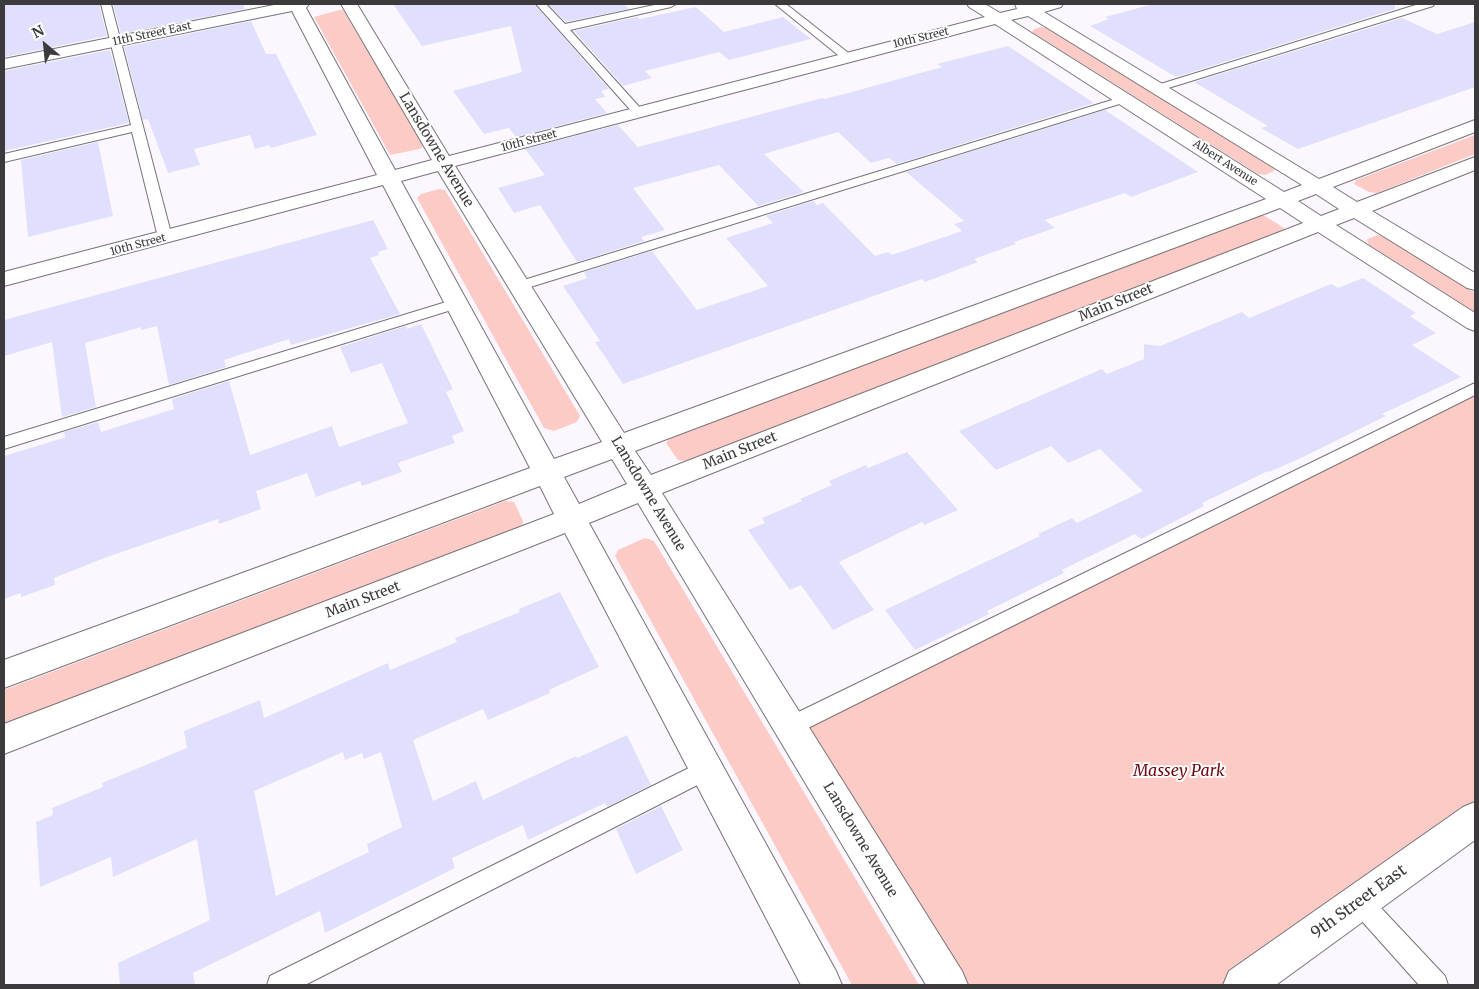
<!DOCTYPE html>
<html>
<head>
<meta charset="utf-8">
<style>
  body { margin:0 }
  #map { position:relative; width:1479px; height:989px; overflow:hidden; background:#fcf7fe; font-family:Merriweather,serif }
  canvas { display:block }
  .frame { position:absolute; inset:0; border:5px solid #3c3a3d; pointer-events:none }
  .north { position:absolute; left:20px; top:20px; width:50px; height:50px; -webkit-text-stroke:4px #fff; paint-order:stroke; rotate:332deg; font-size:14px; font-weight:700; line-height:20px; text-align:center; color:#3c3a3d }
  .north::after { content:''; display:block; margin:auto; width:18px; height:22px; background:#3c3a3d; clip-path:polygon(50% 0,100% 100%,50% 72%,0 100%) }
</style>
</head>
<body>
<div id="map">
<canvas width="1479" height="989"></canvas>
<div class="frame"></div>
<div class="north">N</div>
</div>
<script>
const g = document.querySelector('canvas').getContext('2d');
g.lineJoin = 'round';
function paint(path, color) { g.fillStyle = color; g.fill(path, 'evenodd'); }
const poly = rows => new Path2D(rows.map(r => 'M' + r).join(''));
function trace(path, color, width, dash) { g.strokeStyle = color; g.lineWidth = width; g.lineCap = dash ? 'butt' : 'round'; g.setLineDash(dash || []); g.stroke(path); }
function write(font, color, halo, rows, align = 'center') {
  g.font = font + ' Merriweather,serif'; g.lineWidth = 4; g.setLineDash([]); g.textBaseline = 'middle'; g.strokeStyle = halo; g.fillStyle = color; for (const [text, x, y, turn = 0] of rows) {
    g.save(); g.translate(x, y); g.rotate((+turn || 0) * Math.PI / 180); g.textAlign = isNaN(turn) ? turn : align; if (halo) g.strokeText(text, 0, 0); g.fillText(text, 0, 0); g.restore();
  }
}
const green = poly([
  [339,10,343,10,424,145,420,149,390,155,314,17],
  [1042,27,1048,28,1274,168,1274,171,1265,175,1258,174,1032,32,1034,29],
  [1475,135,1475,154,1377,193,1369,192,1354,184,1356,180],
  [439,189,445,190,580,416,577,422,554,431,544,428,417,198,421,194],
  [1260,215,1265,216,1284,228,1284,230,685,461,678,460,666,443,669,439],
  [1378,235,1385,237,1475,293,1475,312,1368,244,1367,239],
  [1475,388,1475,820,1246,985,948,985,791,726],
  [505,501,514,502,523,521,523,524,520,527,4,726,4,690],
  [645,538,654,541,919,985,852,985,615,556,618,550]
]);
const building = poly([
  [4,4,99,4,107,36,4,57],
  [113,4,243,4,245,9,121,34],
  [393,4,534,4,609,89,601,91,606,97,595,99,607,113,516,137,509,128,484,134,453,91,522,72,511,26,422,46],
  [548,4,624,4,629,9,566,22],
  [1153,4,1395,4,1395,9,1176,77,1090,26,1109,19,1105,17],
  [696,7,724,32,783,17,811,39,729,60,719,52,645,71,652,78,623,86,574,31,637,17,640,19],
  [1402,18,1437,34,1475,22,1475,87,1298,149,1261,128,1268,126,1194,82],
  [251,21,266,54,276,54,317,135,271,148,269,145,255,149,250,135,194,149,200,165,168,173,148,119,143,120,124,47],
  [1008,46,1094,103,897,164,889,158,871,163,838,132,764,154,804,192,758,206,719,165,633,188,665,230,641,237,644,241,577,262,540,205,514,213,498,188,545,175,525,149,618,125,638,147,822,98,824,99,852,92,942,67,937,64],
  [110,50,129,123,4,151,4,71],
  [1105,110,1198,172,1131,197,1125,193,1045,220,1055,228,1014,242,1016,244,974,259,978,262,925,282,922,279,623,384,595,342,600,341,563,286,587,278,584,272,652,251,697,310,768,286,726,238,773,223,766,216,813,201,817,205,823,203,875,256,888,252,892,255,962,231,954,224,964,221,906,172],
  [98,142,113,216,28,237,21,160],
  [373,220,388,249,378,252,379,255,370,258,400,314,291,345,289,339,224,360,226,367,169,385,157,326,141,330,141,327,85,343,96,407,62,417,52,342,4,356,4,320],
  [1363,278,1416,313,1410,316,1436,333,1412,345,1461,377,1382,414,1386,416,1303,457,1269,472,1268,471,1202,503,1204,506,1141,539,1135,534,1062,570,1064,573,987,611,989,614,915,650,885,610,1040,536,1038,534,1072,518,1077,523,1143,491,1100,449,1068,463,1051,446,996,470,959,431,1102,369,1107,374,1144,359,1144,344,1160,346,1242,312,1249,318,1331,284,1338,288],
  [421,324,453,389,446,392,464,431,452,436,455,443,400,462,398,464,402,472,362,486,360,481,316,497,307,473,256,491,261,509,219,524,218,519,107,557,54,578,55,585,21,597,21,593,4,599,4,456,60,439,65,438,64,432,98,422,101,432,174,409,172,399,229,381,250,455,332,426,339,447,408,423,382,363,351,373,340,347,406,326,407,329],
  [907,452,958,510,924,525,922,522,839,562,874,610,833,630,801,585,790,590,748,530,765,523,762,518,802,501,800,499,832,485,829,481,866,465,868,468],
  [560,592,599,667,549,690,550,693,488,720,483,709,413,740,433,801,476,781,483,800,576,756,577,758,627,735,651,785,607,807,605,803,528,840,523,825,452,858,455,868,325,933,320,911,193,973,195,985,120,985,118,963,210,920,197,839,113,877,111,857,40,887,36,822,53,815,52,808,103,787,102,783,187,748,184,731,260,700,264,718,388,663,390,670,457,642,455,638,520,612,519,609],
  [343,752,345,760,362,753,364,759,381,752,402,827,367,844,369,852,276,896,254,791],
  [661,806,683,850,636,874,616,829]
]);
const lane = poly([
  [101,4,111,4,172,237,170,240,165,241,158,237,132,132,4,162,4,154,131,125,101,4],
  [536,4,546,4,565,24,659,4,676,4,671,7,570,30,642,110,644,112,642,114,634,114,536,4],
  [775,4,786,4,851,55,852,57,851,59,843,59,775,4],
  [1419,4,1434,4,1433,6,1162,90,1154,90,1152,88,1154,86,1419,4],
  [1125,96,1129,97,1131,99,1129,101,524,289,519,290,514,289,512,286,514,283,1125,96],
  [456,299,461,301,463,304,461,307,4,449,4,437,456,299],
  [1475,383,1475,395,798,733,791,736,784,733,780,726,784,719,1475,383],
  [707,759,715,762,718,769,715,776,305,985,267,985,270,976,707,759],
  [1359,889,1367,893,1445,976,1448,985,1419,985,1351,909,1347,901,1351,893,1359,889]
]);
const street = poly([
  [279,4,309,4,306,8,395,170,432,160,341,4,357,4,449,156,985,17,969,7,967,4,985,4,1000,13,1017,9,1015,4,1063,4,1061,7,1044,12,1319,179,1475,120,1475,132,1333,187,1357,202,1475,157,1475,170,1372,211,1475,273,1475,290,1467,288,1354,218,1336,225,1475,313,1475,331,1467,328,1318,232,662,493,962,971,968,985,926,985,638,503,589,523,836,971,842,985,801,985,565,533,4,754,4,724,554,514,540,486,4,688,4,660,530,468,383,185,4,286,4,272,377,175,292,11,4,69,4,59,279,4],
  [1028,16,1302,185,1284,192,1011,20,1028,16],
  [995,24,1266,199,624,433,455,166,995,24],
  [438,171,602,442,554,459,401,181,438,171],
  [1316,194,1339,209,1321,216,1298,201,1316,194],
  [1280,208,1303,223,651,475,635,451,1280,208],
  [612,459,627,484,579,504,564,477,612,459],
  [1475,802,1475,840,1276,985,1223,985,1229,971,1463,807,1475,802]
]);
const farStreetnames = [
  ["11th Street East",152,34,-12],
  ["10th Street",921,38,-14],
  ["10th Street",529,141,-15],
  ["Albert Avenue",1225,163,33],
  ["10th Street",138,245,-15]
];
const streetNames = [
  ["Lansdowne Avenue",436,150,59],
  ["Main Street",1116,303,-22],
  ["Main Street",740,451,-22],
  ["Lansdowne Avenue",648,494,59],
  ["Main Street",363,600,-21],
  ["Lansdowne Avenue",860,840,59]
];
const nearParknames = [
  ["Massey Park",1179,771]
];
const nearStreetnames = [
  ["9th Street East",1359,902,-36]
];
paint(green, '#fdcbc5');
paint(building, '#e0e0fe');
trace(lane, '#787379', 2);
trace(street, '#787379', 2);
paint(lane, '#fff');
paint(street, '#fff');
write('11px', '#3c3a3d', '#fff', farStreetnames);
write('14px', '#3c3a3d', '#fff', streetNames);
write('italic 16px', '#6e070e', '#fff', nearParknames);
write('16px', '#3c3a3d', '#fff', nearStreetnames);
</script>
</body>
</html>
